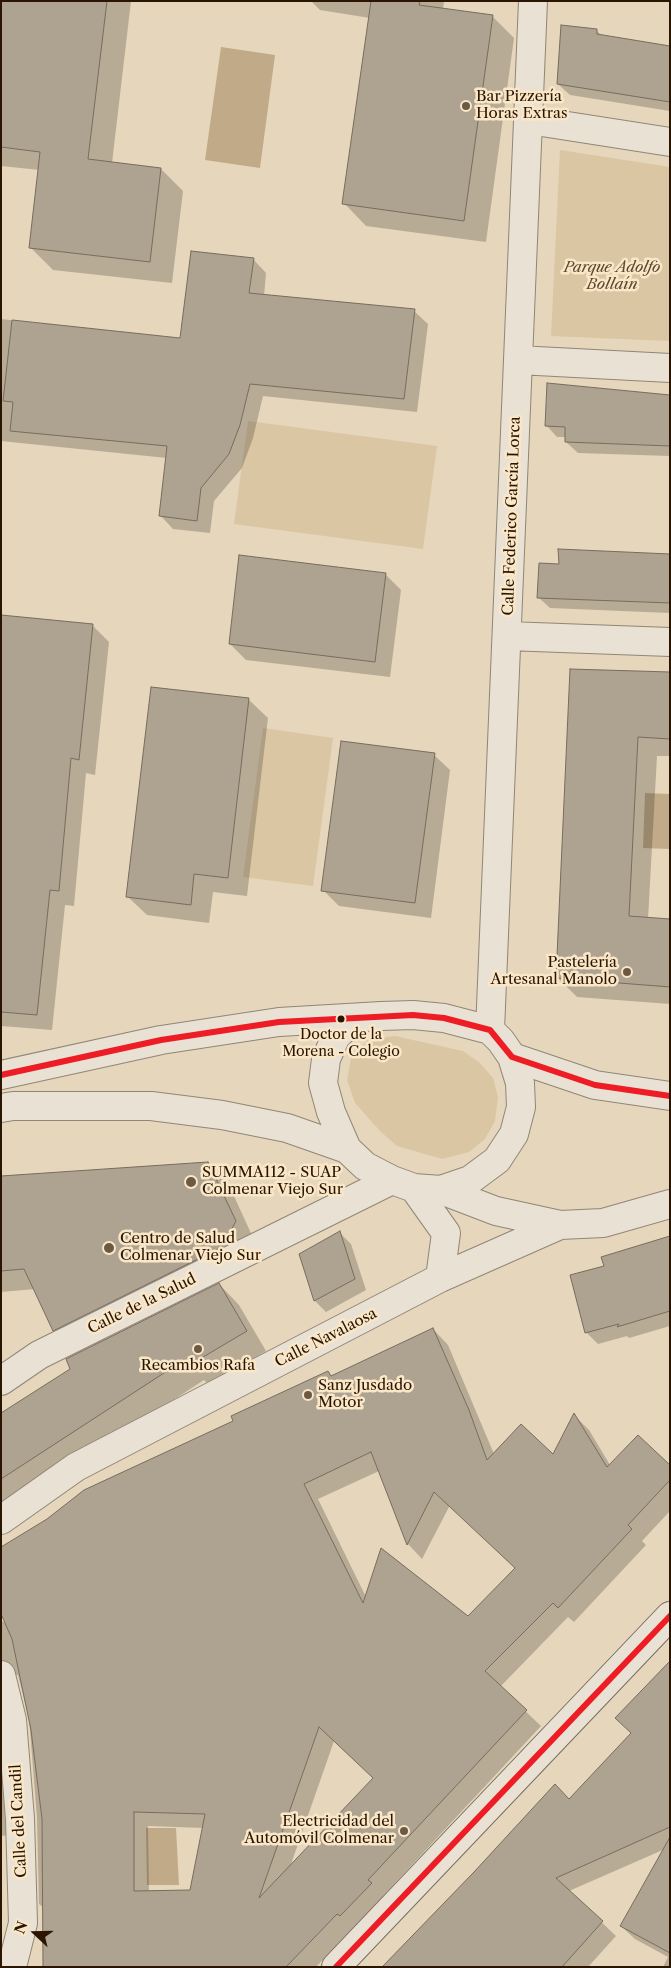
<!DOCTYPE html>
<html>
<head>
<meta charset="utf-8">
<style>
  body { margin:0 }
  #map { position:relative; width:671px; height:1968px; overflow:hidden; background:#e5d6bc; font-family:"Libre Caslon Text",serif }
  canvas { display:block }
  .frame { position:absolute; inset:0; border:2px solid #2a1503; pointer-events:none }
  .north { position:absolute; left:10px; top:1908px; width:50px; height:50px; -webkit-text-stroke:4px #f9e7c8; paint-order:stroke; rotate:291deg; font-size:14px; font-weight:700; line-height:20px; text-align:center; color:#2a1503 }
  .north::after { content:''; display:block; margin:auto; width:18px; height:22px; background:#2a1503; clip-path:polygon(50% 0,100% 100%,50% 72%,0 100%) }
</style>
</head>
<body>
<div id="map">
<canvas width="671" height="1968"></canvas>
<div class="frame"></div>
<div class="north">N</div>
</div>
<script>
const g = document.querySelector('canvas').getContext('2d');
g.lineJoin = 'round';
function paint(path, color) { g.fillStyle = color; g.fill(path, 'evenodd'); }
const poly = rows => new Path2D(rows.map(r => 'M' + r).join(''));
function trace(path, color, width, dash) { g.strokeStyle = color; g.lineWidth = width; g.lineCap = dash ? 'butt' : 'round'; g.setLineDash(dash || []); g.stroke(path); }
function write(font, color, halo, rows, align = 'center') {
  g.font = font + ' "Libre Caslon Text",serif'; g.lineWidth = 5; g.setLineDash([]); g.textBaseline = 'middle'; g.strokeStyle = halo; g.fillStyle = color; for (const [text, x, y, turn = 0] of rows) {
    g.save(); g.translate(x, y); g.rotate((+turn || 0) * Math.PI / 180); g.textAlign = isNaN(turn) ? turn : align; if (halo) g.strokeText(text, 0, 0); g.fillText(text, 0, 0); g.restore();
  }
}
const green = poly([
  [560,150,670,167,670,341,551,336],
  [248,421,437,446,423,549,234,524],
  [263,728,333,738,313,886,243,877],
  [395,1036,463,1051,480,1063,493,1078,498,1097,495,1121,485,1139,469,1152,442,1159,397,1146,380,1131,355,1103,347,1080,351,1058,368,1039]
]);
const water = poly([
  [221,47,275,55,260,168,205,160],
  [645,793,670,794,670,849,643,848],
  [146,1828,176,1828,179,1885,147,1885]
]);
const shadow = poly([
  [1,1,131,1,112,163,161,169,183,191,172,283,53,270,31,248,40,170,1,166],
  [311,1,444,1,443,9,492,16,514,38,486,242,366,226,344,203,370,18,320,10],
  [597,31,603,37,670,47,670,111,570,95,558,84],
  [253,259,266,273,264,296,414,311,428,324,417,412,263,396,253,438,242,468,214,501,210,533,173,529,160,515,167,458,1,441,1,319,181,339],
  [548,384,670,396,670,456,578,453,566,442,566,437,557,437,546,425],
  [670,555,670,613,550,608,538,597,560,566],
  [385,574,401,590,390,677,246,660,230,644],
  [93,626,109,642,95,775,86,773,74,906,65,905,52,1030,1,1026,1,627],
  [571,670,670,673,670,756,657,756,648,919,670,920,670,1004,577,997,558,978],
  [152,688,249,700,268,718,247,896,213,892,209,923,147,915,128,897],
  [434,755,450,770,431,918,339,906,323,890],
  [207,1163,228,1183,255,1242,74,1350,54,1330,35,1289,1,1292,1,1178],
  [340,1233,351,1244,366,1290,326,1312,315,1301,300,1254],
  [670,1237,670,1326,629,1338,627,1336,598,1344,586,1332],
  [219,1284,239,1305,266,1351,209,1385,204,1380,1,1512,1,1416],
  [433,1329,448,1345,494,1454,553,1456,574,1415,589,1430,610,1465,670,1467,670,1511,642,1541,646,1545,574,1622,568,1617,500,1687,541,1726,383,1896,386,1899,356,1930,353,1928,316,1967,45,1967,44,1908,39,1904,37,1818,29,1718,18,1675,12,1675,1,1686,1,1621,6,1623,235,1422,328,1373,332,1377],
  [379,1471,408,1544,422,1559,450,1505,516,1569,468,1617,366,1597,318,1499],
  [334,1741,374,1778,290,1867],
  [148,1826,204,1828,191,1891,149,1892],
  [670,1663,670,1967,663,1967,668,1957,635,1939,621,1926,665,1849,569,1891,616,1936,588,1967,385,1967,569,1800,633,1733],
  [1,1698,19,1834,1,1836]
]);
const building = poly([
  [1,1,107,1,88,159,161,168,150,262,29,248,40,152,1,147,1,1],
  [371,1,420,1,419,5,493,15,464,221,342,204,371,1],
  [561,25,597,29,597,34,670,46,670,102,557,84,561,25],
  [191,251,254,258,249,293,415,309,404,399,250,384,240,425,229,454,201,488,197,521,159,516,167,446,10,431,13,402,3,401,12,320,180,338,191,251],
  [547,383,670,395,670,446,565,442,565,427,545,426,547,383],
  [558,549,670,554,670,603,537,598,539,563,559,564,558,549],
  [239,555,386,573,375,662,229,644,239,555],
  [1,615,93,624,79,760,71,758,59,891,50,890,37,1015,1,1012,1,615],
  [570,669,670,672,670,739,638,737,629,916,670,919,670,987,556,978,570,669],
  [151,687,249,698,228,878,194,874,191,905,126,897,151,687],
  [341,741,435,753,415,903,321,891,341,741],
  [208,1162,236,1221,222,1247,53,1331,24,1269,1,1271,1,1176,208,1162],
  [340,1231,355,1279,314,1301,299,1254,340,1231],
  [670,1236,670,1311,617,1327,619,1324,585,1333,570,1275,604,1266,601,1257,670,1236],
  [219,1283,247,1331,188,1366,184,1360,1,1479,1,1413,70,1369,66,1359,219,1283],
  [433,1328,469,1410,487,1460,521,1424,553,1454,574,1413,607,1467,638,1435,670,1465,670,1480,628,1525,632,1529,558,1608,553,1603,485,1671,527,1710,368,1880,372,1883,340,1916,337,1914,286,1967,43,1967,42,1819,31,1730,12,1639,1,1614,1,1547,47,1519,84,1490,233,1421,231,1416,328,1371,331,1376,433,1328],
  [371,1452,407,1545,434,1492,515,1568,468,1616,381,1548,363,1603,304,1484,371,1452],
  [319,1727,373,1778,259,1898,319,1727],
  [134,1812,205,1814,190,1890,134,1891,134,1812],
  [670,1661,670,1827,556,1878,603,1921,562,1967,382,1967,474,1872,555,1784,569,1799,631,1733,615,1718,670,1661],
  [670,1837,670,1953,620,1926,670,1837]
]);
const street = poly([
  [529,120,670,142],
  [518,360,670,368],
  [507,636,670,642],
  [490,1030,533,1],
  [512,1057,595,1085,670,1096],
  [1,1075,161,1040,279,1022,381,1016,413,1015,444,1018,490,1030,501,1041,512,1057,520,1083,521,1107,514,1134,497,1160,470,1180,441,1190,414,1188,392,1180,365,1166,347,1149,331,1112,323,1083,326,1059,336,1036,356,1018],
  [1,1108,13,1106,151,1106,222,1115,287,1128,347,1149],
  [414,1188,446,1233,440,1278],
  [441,1190,496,1211,560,1225],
  [1,1381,39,1355,392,1180],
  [1,1520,76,1467,440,1278,560,1225,603,1223,670,1204],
  [1,1675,12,1720,20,1819,23,1923,12,1967]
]);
const secondary = poly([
  [336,1967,670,1616]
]);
const bus1 = poly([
  [1,1075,161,1040,279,1022,413,1015,444,1018,490,1030,512,1057,595,1085,670,1096],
  [336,1967,670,1616]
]);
const markers = [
  [466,106,5,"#6b5944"],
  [627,972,5,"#6b5944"],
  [341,1019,4.5,"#2a1503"],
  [191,1182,6,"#6b5944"],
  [109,1248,6,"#6b5944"],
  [198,1349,5,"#6b5944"],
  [308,1395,5,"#6b5944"],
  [404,1831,5,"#6b5944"]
];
const busNames = [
  ["Doctor de la",341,1035],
  ["Morena - Colegio",341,1052]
];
const poiNames = [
  ["Bar Pizzería",476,97],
  ["Horas Extras",476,114],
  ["Pastelería",617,963,"right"],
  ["Artesanal Manolo",617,980,"right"],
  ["SUMMA112 - SUAP",202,1173],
  ["Colmenar Viejo Sur",202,1190],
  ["Centro de Salud",120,1239],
  ["Colmenar Viejo Sur",120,1256],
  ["Recambios Rafa",198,1366,"center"],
  ["Sanz Jusdado",318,1386],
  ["Motor",318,1403],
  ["Electricidad del",394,1822,"right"],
  ["Automóvil Colmenar",394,1839,"right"]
];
const parkNames = [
  ["Parque Adolfo",612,268],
  ["Bollaín",612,285]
];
const streetNames = [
  ["Calle Federico García Lorca",512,516,-88],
  ["Calle de la Salud",142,1304,-26],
  ["Calle Navalaosa",326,1338,-27],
  ["Calle del Candil",19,1821,-93]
];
paint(green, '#dbc6a3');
paint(water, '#c1aa88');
paint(shadow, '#0003');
paint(building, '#aea291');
trace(building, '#776c5d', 1);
trace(street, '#918676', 30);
trace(secondary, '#776c5d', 30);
trace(street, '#e8e1d4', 28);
trace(secondary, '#e8e1d4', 28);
trace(bus1, '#ee1c25', 6);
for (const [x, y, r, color] of markers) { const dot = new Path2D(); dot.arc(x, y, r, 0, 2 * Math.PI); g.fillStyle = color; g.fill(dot); trace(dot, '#f9e7c8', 2); }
write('14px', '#2a1503', '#f9e7c8', busNames);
write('15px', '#2a1503', '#f9e7c8', poiNames, 'left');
write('italic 15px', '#5d462d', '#f9e7c8', parkNames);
write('15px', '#2a1503', '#f9e7c8', streetNames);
</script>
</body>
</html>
